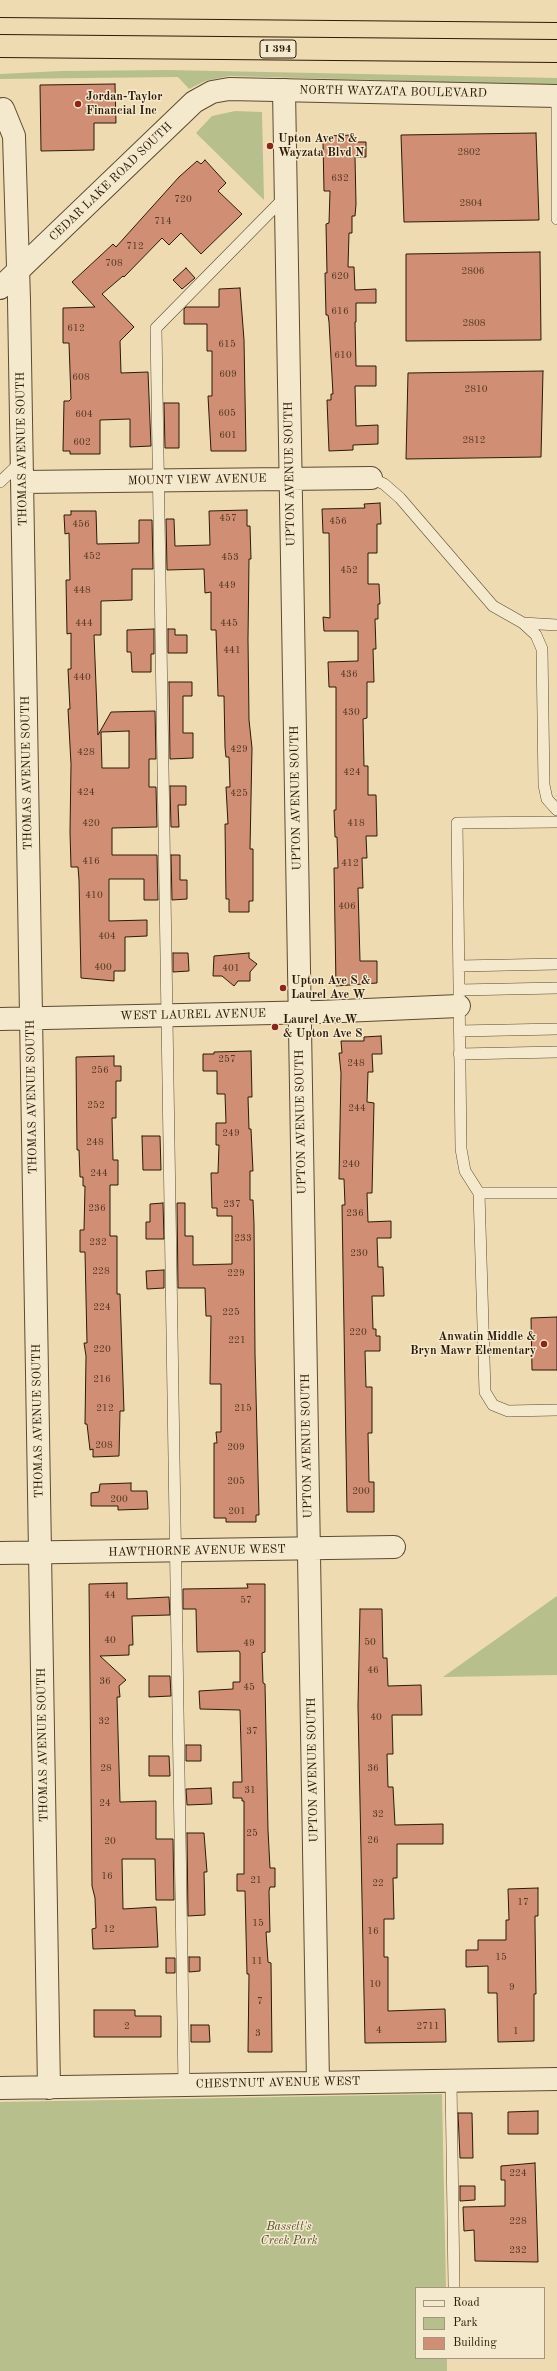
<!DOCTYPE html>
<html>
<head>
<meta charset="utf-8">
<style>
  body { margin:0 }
  #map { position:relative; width:557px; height:2371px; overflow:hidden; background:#eedbb2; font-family:"Old Standard TT",serif }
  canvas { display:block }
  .legend { position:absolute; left:415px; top:2287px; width:130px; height:72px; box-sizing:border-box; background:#f4e8cd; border:1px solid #a4967e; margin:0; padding:5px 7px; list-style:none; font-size:12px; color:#2b1b08 }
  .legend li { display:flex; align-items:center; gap:8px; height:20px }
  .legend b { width:20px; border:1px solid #a4967e }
</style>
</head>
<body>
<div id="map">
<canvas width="557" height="2371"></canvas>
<ul class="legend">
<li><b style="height:5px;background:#f4e8cd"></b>Road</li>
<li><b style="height:11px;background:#b7c08d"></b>Park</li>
<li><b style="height:11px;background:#d08e74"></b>Building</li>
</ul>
</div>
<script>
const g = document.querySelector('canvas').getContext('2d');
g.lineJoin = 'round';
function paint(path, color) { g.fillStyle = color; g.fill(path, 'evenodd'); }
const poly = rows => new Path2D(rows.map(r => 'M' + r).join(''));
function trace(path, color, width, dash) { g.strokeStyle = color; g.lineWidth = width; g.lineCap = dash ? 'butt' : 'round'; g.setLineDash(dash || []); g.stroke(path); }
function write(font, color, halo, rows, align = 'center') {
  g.font = font + ' "Old Standard TT",serif'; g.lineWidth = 3; g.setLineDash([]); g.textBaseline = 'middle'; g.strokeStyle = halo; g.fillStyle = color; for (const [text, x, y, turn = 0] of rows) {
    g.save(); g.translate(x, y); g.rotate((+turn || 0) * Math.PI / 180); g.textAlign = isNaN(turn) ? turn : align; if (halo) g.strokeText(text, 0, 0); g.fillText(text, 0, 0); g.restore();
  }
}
const green = poly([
  [169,70,557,78,557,85,229,76,205,81,189,89,178,77,0,79,0,74,61,71],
  [235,111,262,112,264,200,196,133,212,116],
  [557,1596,557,1675,443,1677],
  [442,2094,446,2288,416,2288,416,2358,447,2358,447,2371,0,2371,0,2102]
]);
const building = poly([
  [115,84,116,123,94,123,94,150,41,151,40,85,115,84],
  [536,133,539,220,404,222,401,135,536,133],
  [354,135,354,142,366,142,366,157,355,157,356,204,355,216,352,216,352,233,349,233,348,267,354,267,355,290,376,289,376,303,356,303,356,322,355,322,356,366,376,366,376,386,355,386,356,426,378,425,378,444,353,445,353,450,329,451,327,400,331,400,331,394,333,394,329,322,328,315,326,315,325,273,327,273,326,224,329,223,330,191,324,191,323,142,324,136,354,135],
  [205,160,226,183,218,191,242,214,201,254,181,233,169,245,162,238,124,277,123,276,102,294,134,327,120,341,121,373,148,372,151,446,130,447,130,419,100,420,100,454,70,454,70,451,63,451,64,401,69,401,71,399,69,343,63,343,63,308,95,307,72,282,113,244,116,247,179,177,197,161,201,164,205,160],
  [540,252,541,340,406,341,406,254,540,252],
  [186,268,195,278,182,289,173,280,186,268],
  [240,288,244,340,246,451,211,451,208,396,212,396,212,351,207,351,207,324,184,324,184,309,186,307,219,307,219,289,240,288],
  [543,371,541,457,406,459,408,373,543,371],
  [164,403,179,403,179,448,165,448,164,403],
  [380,503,381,524,377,524,377,553,368,553,368,584,379,584,380,604,378,604,378,619,375,619,376,649,373,649,374,682,367,682,367,718,363,719,364,766,368,766,368,795,376,795,377,836,366,836,367,858,362,858,363,888,358,888,360,961,377,961,377,983,336,986,334,868,338,868,337,837,335,837,334,810,336,810,336,687,329,687,328,662,358,661,358,631,324,631,323,617,330,618,329,533,323,533,322,509,365,508,364,504,380,503],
  [247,510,247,526,250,526,251,559,249,559,248,639,249,720,252,748,250,849,253,849,253,901,249,901,249,912,229,912,229,899,226,899,225,824,228,824,226,787,230,787,229,757,226,757,225,747,224,696,218,696,216,630,211,630,211,592,205,593,204,569,167,570,166,519,174,519,175,546,210,545,209,511,247,510],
  [71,511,96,511,97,544,139,543,139,520,152,520,153,569,132,569,132,600,101,601,101,635,94,635,98,735,111,712,155,711,156,759,149,759,149,787,156,787,157,827,112,828,112,855,157,855,158,900,144,900,144,879,109,879,109,921,147,920,147,936,125,937,125,971,114,971,114,981,81,978,79,880,78,867,71,867,70,832,71,764,68,709,70,709,68,669,71,669,71,633,67,634,66,580,70,580,69,533,65,534,64,515,71,515,71,511],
  [129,731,129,768,102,768,101,732,129,731],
  [154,629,154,654,151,654,151,672,132,672,131,652,127,652,127,630,154,629],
  [168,629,175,629,175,635,187,635,187,653,168,653,168,629],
  [169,682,192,682,192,696,183,696,183,733,193,733,193,758,170,759,169,682],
  [170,786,186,786,186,805,178,805,179,827,171,827,170,786],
  [171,855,180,855,180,880,187,880,187,899,172,900,171,855],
  [173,953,188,953,189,971,173,972,173,953],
  [249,953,249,958,257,964,250,972,250,981,238,981,234,986,222,976,213,976,214,956,249,953],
  [381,1036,382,1054,372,1054,373,1072,368,1072,367,1102,374,1103,372,1193,367,1193,368,1222,391,1221,391,1238,377,1238,378,1267,383,1267,384,1296,372,1296,373,1329,376,1329,376,1336,380,1336,380,1351,365,1351,366,1387,372,1387,372,1433,368,1433,369,1482,374,1482,374,1512,347,1512,342,1205,345,1205,344,1179,339,1179,341,1073,339,1053,342,1053,341,1041,364,1041,364,1037,381,1036],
  [251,1051,252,1097,248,1097,249,1129,251,1129,253,1171,250,1171,250,1200,253,1200,254,1224,255,1354,259,1515,256,1515,256,1522,226,1522,226,1518,214,1518,214,1443,217,1443,216,1432,221,1432,221,1384,210,1384,211,1316,206,1316,205,1288,178,1288,177,1203,185,1203,185,1236,193,1236,193,1265,232,1264,232,1216,217,1216,217,1208,212,1208,211,1173,218,1173,219,1145,216,1145,216,1123,226,1123,225,1094,217,1094,217,1071,203,1071,203,1054,214,1054,214,1052,251,1051],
  [114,1056,114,1066,121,1066,121,1081,116,1081,116,1118,112,1118,113,1160,118,1160,118,1185,110,1185,110,1236,117,1236,117,1294,120,1294,124,1411,120,1411,119,1456,93,1457,93,1449,90,1450,87,1424,85,1424,86,1356,84,1343,87,1343,85,1252,80,1252,80,1230,84,1230,85,1186,83,1186,83,1177,80,1177,79,1150,77,1150,76,1057,114,1056],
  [142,1136,160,1136,161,1170,143,1170,142,1136],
  [163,1203,164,1239,146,1239,146,1222,150,1222,150,1204,163,1203],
  [164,1270,164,1288,147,1289,146,1271,164,1270],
  [557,1317,557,1370,532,1370,531,1318,557,1317],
  [131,1483,131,1491,147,1491,148,1509,118,1510,118,1506,91,1506,91,1493,99,1492,100,1484,131,1483],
  [127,1583,127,1599,169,1597,170,1615,132,1616,133,1645,129,1645,129,1655,100,1656,126,1680,119,1686,120,1697,117,1697,120,1802,156,1801,156,1839,173,1839,174,1900,156,1900,155,1859,122,1859,123,1909,156,1907,158,1947,93,1949,92,1929,96,1928,95,1898,92,1886,89,1584,127,1583],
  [247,1584,265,1584,265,1652,262,1653,263,1683,265,1684,268,1830,270,1868,275,1868,275,1887,270,1887,269,1891,270,1932,266,1932,268,1962,271,1963,272,2052,248,2052,249,1974,247,1974,245,1891,237,1891,237,1874,244,1874,244,1801,242,1801,242,1798,233,1798,233,1782,242,1782,240,1710,200,1709,199,1691,233,1689,233,1682,240,1682,240,1653,239,1651,197,1652,196,1609,183,1609,183,1589,248,1588,247,1584],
  [360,1609,382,1609,383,1658,387,1658,388,1686,421,1685,422,1715,392,1715,393,1754,387,1754,388,1787,393,1787,395,1825,443,1824,443,1844,397,1844,397,1878,393,1878,394,1919,384,1919,384,1957,388,1957,388,2011,445,2009,446,2042,365,2043,358,1706,360,1609],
  [149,1676,170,1676,171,1696,149,1697,149,1676],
  [186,1745,201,1745,201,1761,186,1761,186,1745],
  [149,1756,169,1756,170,1776,149,1776,149,1756],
  [211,1788,212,1804,187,1805,186,1789,211,1788],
  [187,1833,204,1833,207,1872,204,1872,205,1915,188,1916,187,1833],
  [538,1888,538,1916,535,1916,535,1924,536,1994,534,1994,534,2041,498,2042,497,1993,488,1993,488,1966,466,1967,466,1950,478,1950,478,1940,506,1940,506,1920,509,1920,508,1889,538,1888],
  [189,1957,200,1957,200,1971,189,1972,189,1957],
  [166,1958,175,1958,175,1973,166,1973,166,1958],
  [94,2010,135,2010,135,2016,161,2016,161,2037,94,2037,94,2010],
  [191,2025,209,2025,210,2042,191,2042,191,2025],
  [538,2111,538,2134,508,2134,508,2112,538,2111],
  [458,2113,472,2113,473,2158,460,2158,458,2113],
  [535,2163,538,2262,475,2261,474,2230,464,2231,463,2207,505,2206,505,2180,501,2180,501,2166,535,2163],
  [460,2186,475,2186,475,2200,460,2201,460,2186]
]);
const service = poly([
  [557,102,557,219],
  [371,478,384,484,400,498,493,606,523,623,557,625],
  [0,482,22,461],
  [523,623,536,635,542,649,544,785,547,799,557,810],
  [557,822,457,823,461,1149,465,1171,479,1193,557,1193],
  [459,966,557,964],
  [459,990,557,988],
  [459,1031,557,1029],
  [459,1054,557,1052],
  [479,1193,485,1392,493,1405,508,1411,557,1410],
  [451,2080,454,2286],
  [184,2085,156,328,285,197]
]);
const minor = poly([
  [284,90,318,2083],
  [3,109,14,136,19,300,49,2088],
  [23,482,371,478],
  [0,1019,319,1012,459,1006],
  [0,1553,394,1547],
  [0,2088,557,2079]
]);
const tertiary = poly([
  [0,288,194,102,212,92,229,89,557,96]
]);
const motorway = poly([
  [0,6,557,11],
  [0,46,557,51]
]);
const markers = [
  [78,104,4,"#8f2418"],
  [270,146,4,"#8f2418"],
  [283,988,4,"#8f2418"],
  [275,1027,4,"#8f2418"],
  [544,1344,4,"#8f2418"]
];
const numberNames = [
  ["2802",469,152],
  ["632",340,178],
  ["720",183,199],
  ["2804",471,203],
  ["714",163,221],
  ["712",135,246],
  ["708",114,263],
  ["2806",473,271],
  ["620",340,276],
  ["616",340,311],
  ["2808",474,323],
  ["612",76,328],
  ["615",227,344],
  ["610",343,355],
  ["609",228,374],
  ["608",81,377],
  ["2810",476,389],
  ["605",227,413],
  ["604",84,414],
  ["601",228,435],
  ["2812",474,440],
  ["602",82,442],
  ["457",228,518],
  ["456",338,521],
  ["456",81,524],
  ["452",92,556],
  ["453",230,557],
  ["452",349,570],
  ["449",227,585],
  ["448",82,590],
  ["444",84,623],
  ["445",229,623],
  ["441",232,650],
  ["436",349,674],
  ["440",82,677],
  ["430",351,712],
  ["429",239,749],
  ["428",86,752],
  ["424",352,772],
  ["424",86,792],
  ["425",239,793],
  ["420",91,823],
  ["418",356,823],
  ["416",91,861],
  ["412",350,863],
  ["410",94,895],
  ["406",347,906],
  ["404",107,936],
  ["400",103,967],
  ["401",231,968],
  ["257",227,1059],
  ["248",356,1063],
  ["256",100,1070],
  ["252",96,1105],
  ["244",357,1108],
  ["249",231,1133],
  ["248",95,1142],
  ["240",351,1164],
  ["244",99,1173],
  ["237",232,1204],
  ["236",97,1208],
  ["236",355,1213],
  ["233",243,1238],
  ["232",98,1242],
  ["230",359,1253],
  ["228",101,1271],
  ["229",236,1273],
  ["224",102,1307],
  ["225",231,1312],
  ["220",358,1332],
  ["221",237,1340],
  ["220",102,1349],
  ["216",102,1379],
  ["212",105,1408],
  ["215",243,1408],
  ["208",104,1445],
  ["209",236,1447],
  ["205",236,1481],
  ["200",361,1491],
  ["200",119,1499],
  ["201",237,1511],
  ["44",110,1595],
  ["57",246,1600],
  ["40",110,1640],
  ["50",370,1642],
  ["49",249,1643],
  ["46",373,1670],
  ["36",105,1681],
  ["45",249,1687],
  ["40",376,1717],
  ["32",104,1721],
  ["37",252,1731],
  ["28",106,1768],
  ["36",373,1768],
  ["31",250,1790],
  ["24",105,1803],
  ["32",378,1814],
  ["25",252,1833],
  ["26",373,1840],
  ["20",110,1841],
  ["16",107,1876],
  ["21",256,1880],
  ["22",378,1883],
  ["17",523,1902],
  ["15",258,1923],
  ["12",109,1929],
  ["16",373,1931],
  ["15",501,1957],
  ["11",257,1961],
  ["10",375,1984],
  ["9",512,1987],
  ["7",260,2001],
  ["2",127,2026],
  ["2711",428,2026],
  ["4",379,2030],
  ["1",516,2031],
  ["3",258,2033],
  ["224",518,2173],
  ["228",518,2221],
  ["232",518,2250]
];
const shields = [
  [278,49,36]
];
const shieldNames = [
  ["I 394",278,49]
];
const streetNames = [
  ["NORTH WAYZATA BOULEVARD",393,92,1],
  ["CEDAR LAKE ROAD SOUTH",111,182,-44],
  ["THOMAS AVENUE SOUTH",22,449,-91],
  ["UPTON AVENUE SOUTH",290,474,-91],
  ["MOUNT VIEW AVENUE",197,480,-1],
  ["THOMAS AVENUE SOUTH",27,773,-91],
  ["UPTON AVENUE SOUTH",296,798,-91],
  ["WEST LAUREL AVENUE",193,1015,-1],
  ["THOMAS AVENUE SOUTH",32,1097,-91],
  ["UPTON AVENUE SOUTH",301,1122,-91],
  ["THOMAS AVENUE SOUTH",38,1421,-91],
  ["UPTON AVENUE SOUTH",307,1446,-91],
  ["HAWTHORNE AVENUE WEST",197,1551,-1],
  ["THOMAS AVENUE SOUTH",43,1745,-91],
  ["UPTON AVENUE SOUTH",313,1770,-91],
  ["CHESTNUT AVENUE WEST",278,2083,-1]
];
const poiNames = [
  ["Jordan-Taylor",86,97],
  ["Financial Inc",86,111],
  ["Upton Ave S &",278,139],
  ["Wayzata Blvd N",278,153],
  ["Upton Ave S &",291,981],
  ["Laurel Ave W",291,995],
  ["Laurel Ave W",283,1020],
  ["& Upton Ave S",283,1034],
  ["Anwatin Middle &",536,1337,"right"],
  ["Bryn Mawr Elementary",536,1351,"right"]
];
const parkNames = [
  ["Bassett's",289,2227],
  ["Creek Park",289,2241]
];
paint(green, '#b7c08d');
paint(building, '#d08e74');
trace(building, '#2b1b08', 1);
trace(service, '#5c4b32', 12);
trace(minor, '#5c4b32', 24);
trace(tertiary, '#5c4b32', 24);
trace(motorway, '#2b1b08', 24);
trace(service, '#f4e8cd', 11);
trace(minor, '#f4e8cd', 22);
trace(tertiary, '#f4e8cd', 22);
trace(motorway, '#eedbb2', 22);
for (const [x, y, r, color] of markers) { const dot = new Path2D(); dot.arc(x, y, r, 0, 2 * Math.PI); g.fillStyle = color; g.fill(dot); trace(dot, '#f4e8cd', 1.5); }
write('10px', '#543823', null, numberNames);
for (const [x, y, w] of shields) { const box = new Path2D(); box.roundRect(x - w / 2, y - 9, w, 18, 3); g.fillStyle = '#f4e8cd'; g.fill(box); trace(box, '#2b1b08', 1); }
write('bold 11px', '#2b1b08', null, shieldNames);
write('12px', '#2b1b08', '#f4e8cd', streetNames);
write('bold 12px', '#2b1b08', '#f4e8cd', poiNames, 'left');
write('italic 12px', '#554d30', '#f4e8cd', parkNames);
</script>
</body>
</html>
